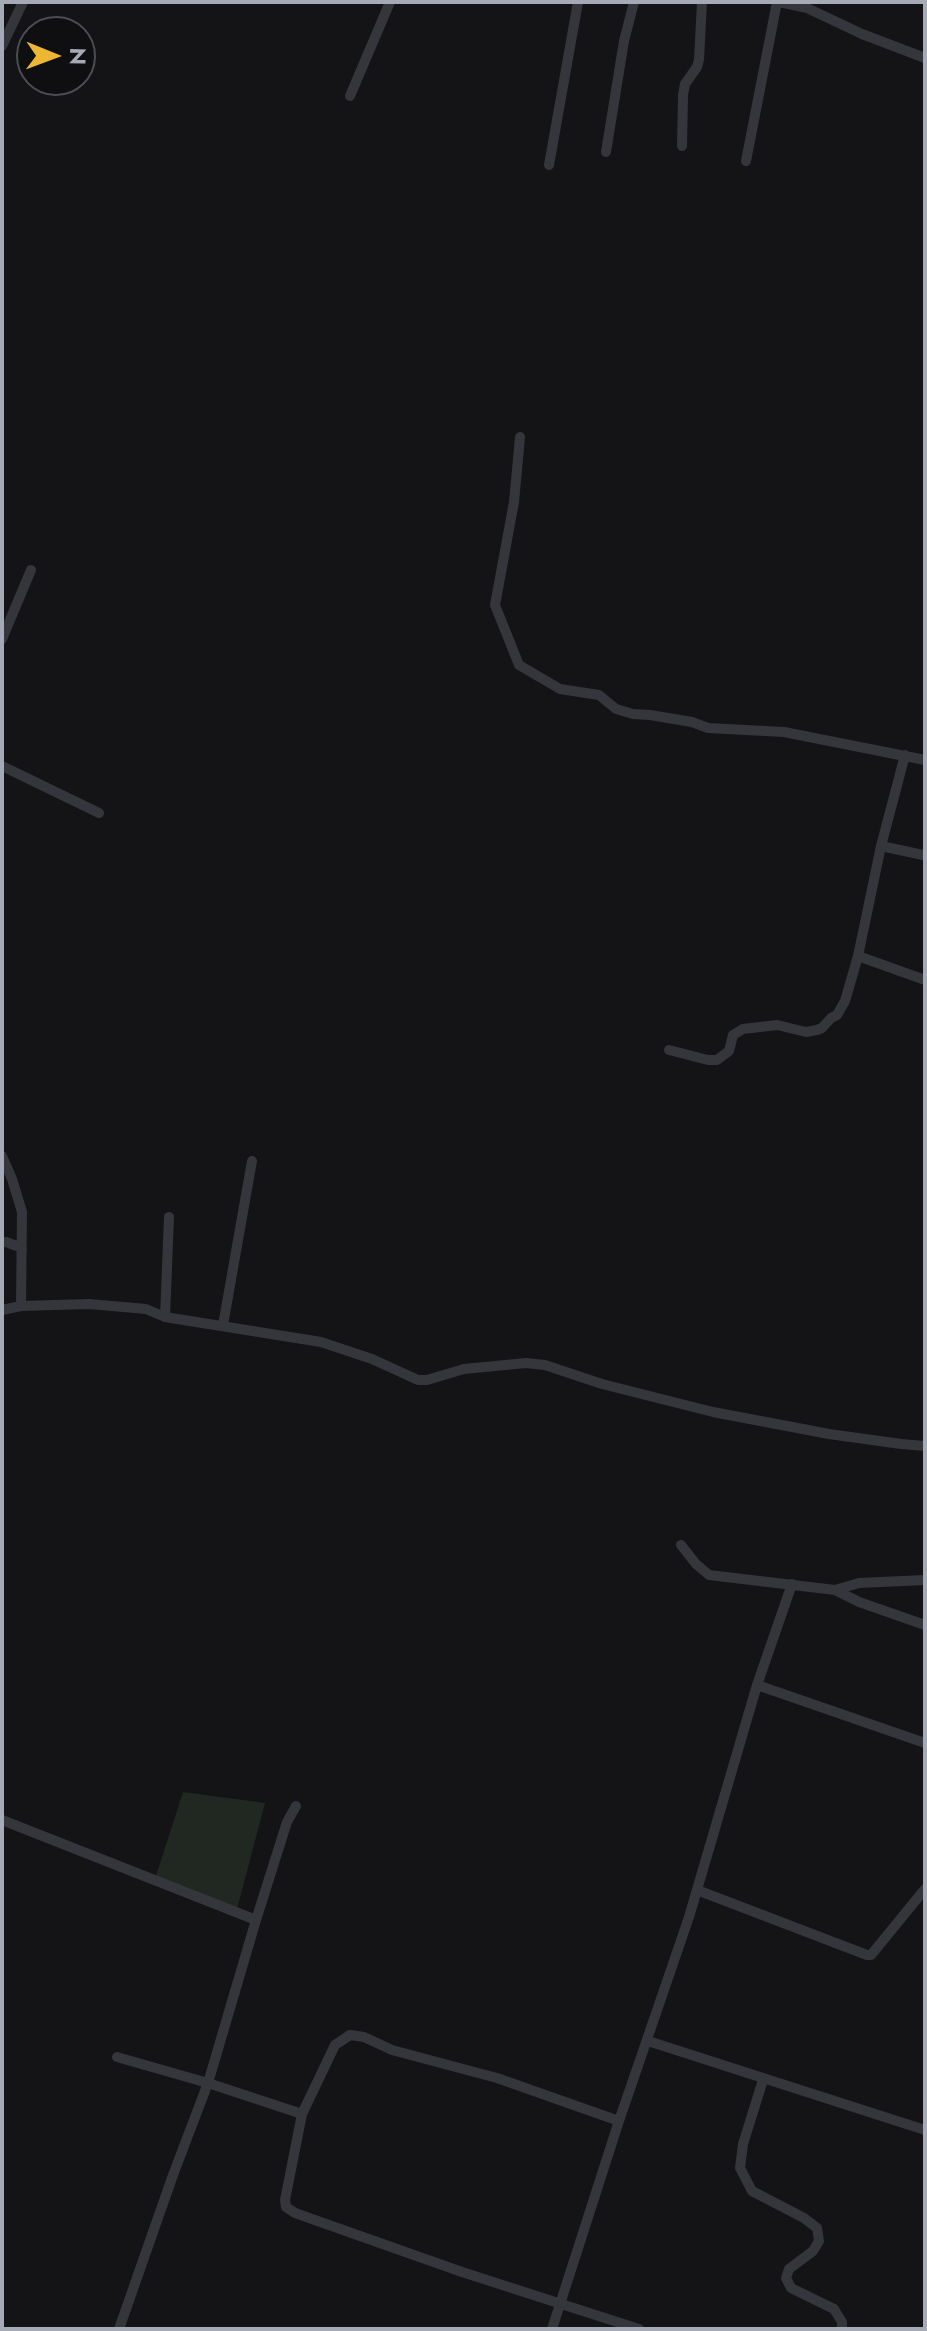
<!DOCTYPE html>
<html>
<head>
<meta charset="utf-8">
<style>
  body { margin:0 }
  #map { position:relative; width:927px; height:2331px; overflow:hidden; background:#141416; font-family:Jost,sans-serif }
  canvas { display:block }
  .frame { position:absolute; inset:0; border:4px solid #a6aab6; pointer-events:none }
  .north { position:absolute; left:16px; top:16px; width:80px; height:80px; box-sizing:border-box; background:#0f0f11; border:2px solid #4b4d53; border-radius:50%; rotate:91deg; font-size:22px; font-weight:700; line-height:32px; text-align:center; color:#a6aab6 }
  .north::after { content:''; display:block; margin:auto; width:28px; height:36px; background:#edb734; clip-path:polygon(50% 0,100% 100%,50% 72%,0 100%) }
</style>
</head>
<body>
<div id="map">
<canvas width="927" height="2331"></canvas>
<div class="frame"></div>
<div class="north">N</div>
</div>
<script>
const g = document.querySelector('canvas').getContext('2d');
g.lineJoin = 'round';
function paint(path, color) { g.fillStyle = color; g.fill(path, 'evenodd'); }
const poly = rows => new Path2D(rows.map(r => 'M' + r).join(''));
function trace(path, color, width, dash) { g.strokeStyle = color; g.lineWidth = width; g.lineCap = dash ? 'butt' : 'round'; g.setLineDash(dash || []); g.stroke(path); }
const green = poly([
  [183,1792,265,1803,237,1909,155,1879]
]);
const minor = poly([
  [779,2,807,8,862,34,925,58],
  [2,46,23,2],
  [350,96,390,2],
  [682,146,683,95,685,84,697,67,699,60,702,2],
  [606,152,624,41,634,2],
  [746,161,777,2],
  [549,165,578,2],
  [520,437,514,502,495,605,519,665,560,689,599,695,616,709,633,714,650,715,692,722,708,728,784,732,925,760],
  [2,639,31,570],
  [2,766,99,813],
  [881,846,923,855],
  [858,956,925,980],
  [669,1050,708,1060,717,1060,729,1051,733,1035,743,1029,777,1025,806,1032,817,1030,822,1028,831,1018,837,1015,845,1001,858,956,881,846,905,755],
  [2,1156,12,1179,22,1212,21,1306],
  [2,1242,6,1242,22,1248],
  [2,1310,21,1306,89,1304,146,1309,165,1317,321,1342,372,1359,418,1380,427,1380,464,1369,526,1363,545,1365,602,1384,713,1412,829,1434,901,1444,925,1446],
  [165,1317,169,1217],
  [223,1325,252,1161],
  [681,1545,696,1564,709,1575,835,1590,859,1602,925,1625],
  [835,1590,859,1583,925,1580],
  [757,1685,925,1743],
  [2,1820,256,1920],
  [697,1890,867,1955,871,1955,876,1949,925,1889],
  [648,2041,925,2130],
  [117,2057,208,2083,302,2114],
  [763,2080,743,2144,740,2168,752,2191,804,2218,817,2228,819,2241,813,2251,789,2269,786,2278,791,2288,834,2309,842,2322,842,2329],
  [619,2121,497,2078,392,2050,364,2037,350,2035,335,2045,302,2114,285,2200,286,2207,295,2213,462,2272,639,2329],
  [119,2329,173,2175,208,2083,256,1920,287,1822,296,1806],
  [552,2329,619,2121,689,1917,757,1685,792,1584]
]);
paint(green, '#202821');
trace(minor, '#35363b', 10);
</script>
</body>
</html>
